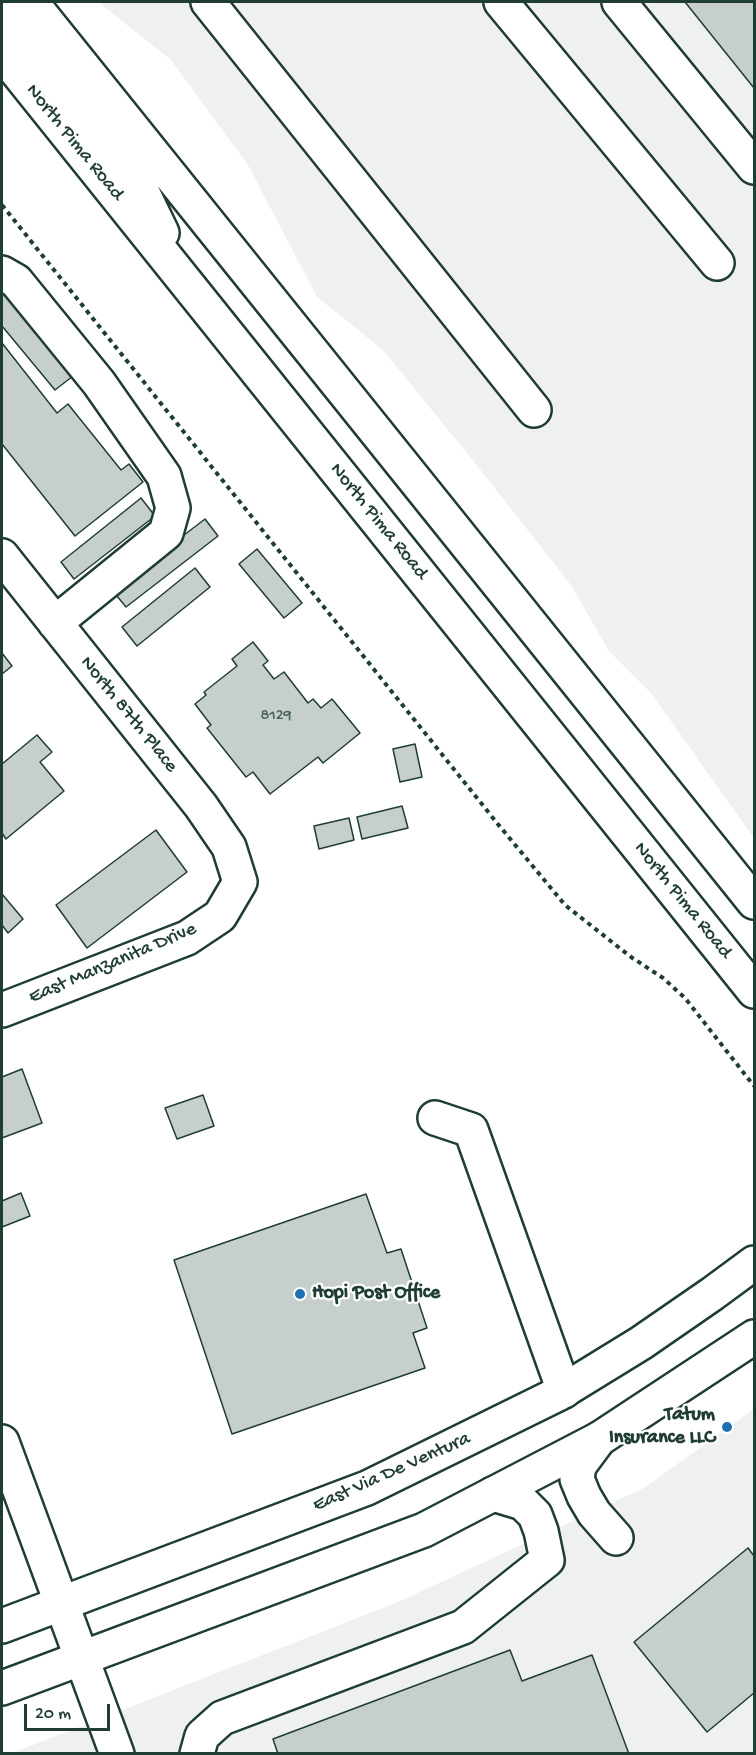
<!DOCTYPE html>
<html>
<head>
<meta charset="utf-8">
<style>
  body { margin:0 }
  #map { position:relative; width:756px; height:1755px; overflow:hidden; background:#fff; font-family:"Gochi Hand",sans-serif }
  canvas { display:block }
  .frame { position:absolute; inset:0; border:3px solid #1f3d34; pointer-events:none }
  .scale { position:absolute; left:24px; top:1704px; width:86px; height:27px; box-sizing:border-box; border:3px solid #1f3d34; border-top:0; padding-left:8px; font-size:18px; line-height:21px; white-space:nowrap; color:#1f3d34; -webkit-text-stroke:4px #fff; paint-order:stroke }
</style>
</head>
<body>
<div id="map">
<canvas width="756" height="1755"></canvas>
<div class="frame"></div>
<div class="scale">20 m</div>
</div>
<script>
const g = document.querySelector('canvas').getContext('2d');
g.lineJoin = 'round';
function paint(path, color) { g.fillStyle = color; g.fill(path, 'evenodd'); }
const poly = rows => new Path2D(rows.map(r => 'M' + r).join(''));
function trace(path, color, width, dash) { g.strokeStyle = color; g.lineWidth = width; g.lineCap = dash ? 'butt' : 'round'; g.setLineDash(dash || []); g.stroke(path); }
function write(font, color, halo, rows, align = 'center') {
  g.font = font + ' "Gochi Hand",sans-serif'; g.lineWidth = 4.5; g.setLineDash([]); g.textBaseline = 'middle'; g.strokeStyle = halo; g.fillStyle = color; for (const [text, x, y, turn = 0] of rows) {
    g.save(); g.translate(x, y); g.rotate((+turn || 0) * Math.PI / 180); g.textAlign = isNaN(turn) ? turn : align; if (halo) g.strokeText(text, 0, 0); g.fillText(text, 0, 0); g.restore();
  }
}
const built = poly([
  [98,2,754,2,754,838,651,693,609,651,571,585,475,463,383,350,317,297,248,165,171,60],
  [754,1409,754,1753,10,1754,398,1602,644,1488]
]);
const building = poly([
  [685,2,754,2,754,88,685,2],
  [2,289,73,376,55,390,2,326,2,289],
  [2,343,57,413,68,404,121,470,129,464,143,482,75,536,2,444,2,343],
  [141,498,155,516,74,579,61,562,141,498],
  [205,519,218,536,126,607,112,590,205,519],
  [257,549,302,603,284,618,239,564,257,549],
  [195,568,210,587,137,646,122,627,195,568],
  [253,642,268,661,263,665,274,679,284,672,308,703,313,699,321,708,332,699,360,733,323,763,318,757,270,794,253,772,246,777,207,728,211,725,195,704,206,695,204,692,237,666,232,659,253,642],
  [2,653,12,666,2,674,2,653],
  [37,735,52,752,40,762,64,791,6,839,2,833,2,764,37,735],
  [415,744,422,777,400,782,393,749,415,744],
  [402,806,408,828,362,839,357,817,402,806],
  [349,818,354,840,319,849,314,826,349,818],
  [156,830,187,872,87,948,56,905,156,830],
  [2,894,23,919,8,933,2,925,2,894],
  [22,1069,42,1123,2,1138,2,1077,22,1069],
  [203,1095,214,1126,177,1139,165,1108,203,1095],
  [21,1193,30,1216,2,1227,2,1201,21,1193],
  [366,1194,387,1253,401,1249,427,1328,413,1333,425,1368,232,1434,174,1260,366,1194],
  [748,1548,754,1556,754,1693,707,1732,634,1642,748,1548],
  [510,1650,522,1681,592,1655,629,1754,278,1754,273,1739,510,1650]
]);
const path = poly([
  [2,205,497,823,565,905,631,957,663,978,685,998,754,1086]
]);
const minor = poly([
  [208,2,534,410],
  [501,2,717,263],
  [619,2,754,167],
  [2,273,16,281,99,383,164,476,173,508,166,533,55,623],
  [2,556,201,806,229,847,240,882,220,916,187,938,2,1010],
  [435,1118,471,1130,564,1391],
  [599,1439,579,1466,577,1479,584,1496,594,1513,616,1538],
  [2,1442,117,1754],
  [197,1754,202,1736,222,1718,463,1627,547,1560,541,1531,535,1515,523,1503,493,1494]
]);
const major = poly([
  [31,2,754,902],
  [2,13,138,183,162,233],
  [2,53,754,991],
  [2,1626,367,1488,558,1394,641,1343,712,1294,754,1263],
  [2,1688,424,1530,599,1439,754,1337]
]);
const markers = [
  [300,1294,6,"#1f6fb2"],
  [727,1427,6,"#1f6fb2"]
];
const numberNames = [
  ["8129",276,717]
];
const streetNames = [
  ["North Pima Road",74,143,51],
  ["North Pima Road",378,522,51],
  ["North 87th Place",128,715,51],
  ["North Pima Road",682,901,51],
  ["East Manzanita Drive",113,964,-23],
  ["East Via De Ventura",392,1473,-24]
];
const poiNames = [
  ["Hopi Post Office",312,1294],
  ["Tatum",715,1416,"right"],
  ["Insurance LLC",715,1439,"right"]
];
paint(built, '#eef1f0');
paint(building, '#c7cfcc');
trace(building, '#1f3d34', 1.5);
trace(minor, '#1f3d34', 38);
trace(major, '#1f3d34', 38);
trace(path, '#1f3d34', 4, [4.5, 4.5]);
trace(minor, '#fff', 33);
trace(major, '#fff', 33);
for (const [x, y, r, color] of markers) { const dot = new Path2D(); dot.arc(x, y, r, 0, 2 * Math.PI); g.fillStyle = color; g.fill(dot); trace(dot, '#fff', 2); }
write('16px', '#49625a', null, numberNames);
write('20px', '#1f3d34', '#fff', streetNames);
write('bold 20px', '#1f3d34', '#fff', poiNames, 'left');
</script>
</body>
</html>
